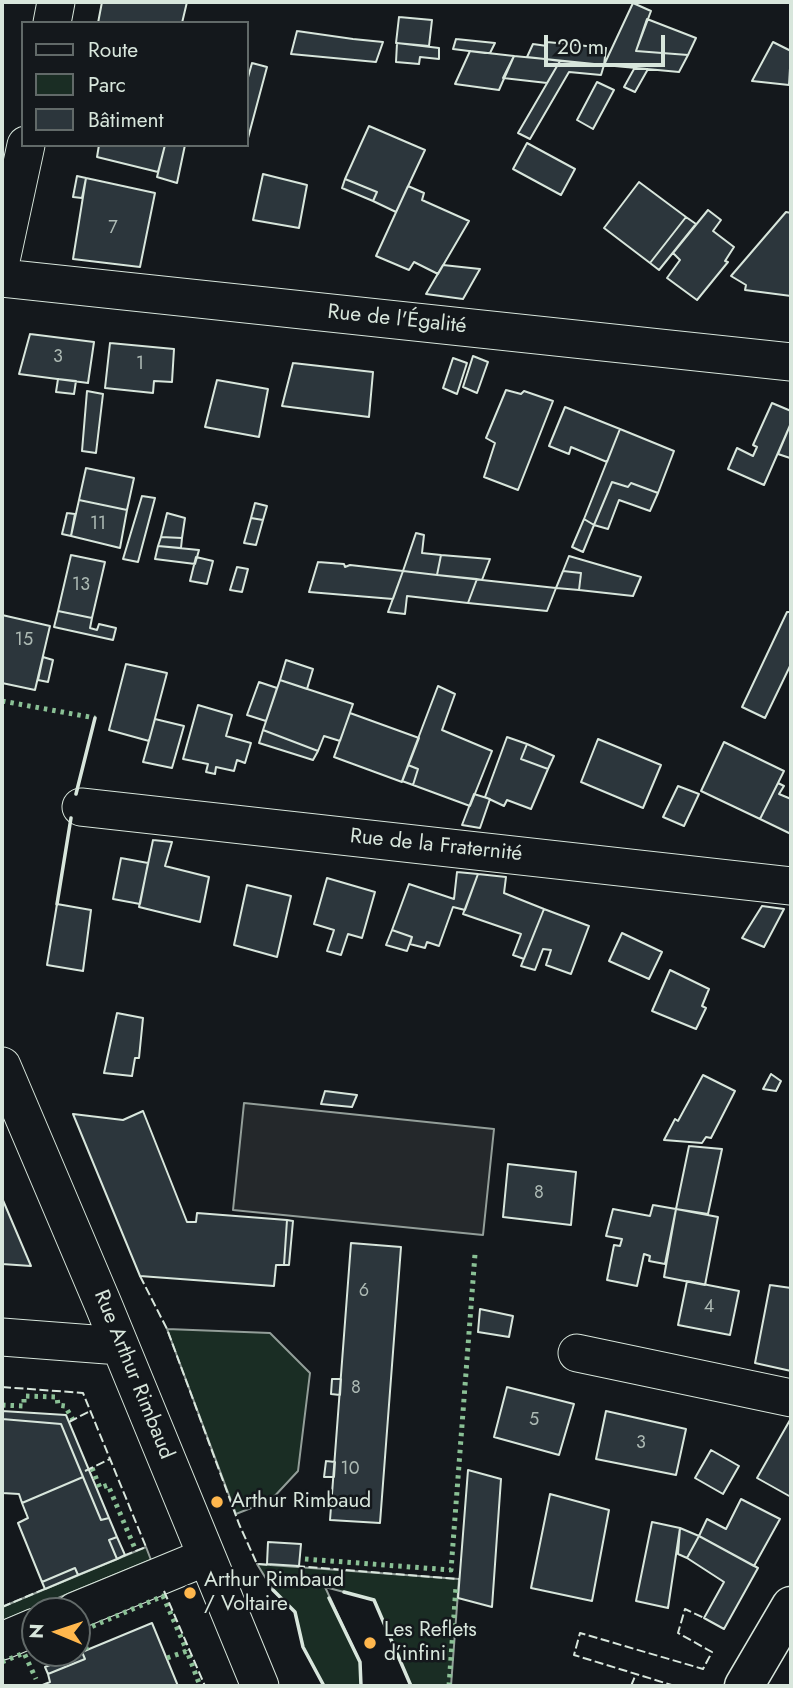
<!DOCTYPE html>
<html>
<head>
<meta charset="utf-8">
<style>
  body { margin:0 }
  #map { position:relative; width:793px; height:1688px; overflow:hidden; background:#14181c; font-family:Jost,sans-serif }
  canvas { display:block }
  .frame { position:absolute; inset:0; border:4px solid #d8e6dc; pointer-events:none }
  .legend { position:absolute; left:21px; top:21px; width:228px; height:126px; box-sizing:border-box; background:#14181c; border:2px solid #626a69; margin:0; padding:9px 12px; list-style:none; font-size:21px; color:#d8e6dc }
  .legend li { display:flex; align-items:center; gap:14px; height:35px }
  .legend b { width:35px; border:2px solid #626a69 }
  .north { position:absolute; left:21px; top:1597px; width:70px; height:70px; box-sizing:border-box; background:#14181c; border:2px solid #626a69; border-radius:50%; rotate:272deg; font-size:19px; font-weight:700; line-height:28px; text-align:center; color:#d8e6dc }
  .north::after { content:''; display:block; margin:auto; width:24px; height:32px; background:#ffb74d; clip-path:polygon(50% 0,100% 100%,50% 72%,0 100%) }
  .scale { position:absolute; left:544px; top:35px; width:121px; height:32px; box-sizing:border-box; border:4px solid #d8e6dc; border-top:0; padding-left:9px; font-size:21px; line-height:24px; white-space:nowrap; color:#d8e6dc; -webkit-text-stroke:5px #14181c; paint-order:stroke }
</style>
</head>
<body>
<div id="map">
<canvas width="793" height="1688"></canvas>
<div class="frame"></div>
<ul class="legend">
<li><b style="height:9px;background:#14181c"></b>Route</li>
<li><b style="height:19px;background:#1a2d24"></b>Parc</li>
<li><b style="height:19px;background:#2c363c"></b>Bâtiment</li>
</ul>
<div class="north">N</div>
<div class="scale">20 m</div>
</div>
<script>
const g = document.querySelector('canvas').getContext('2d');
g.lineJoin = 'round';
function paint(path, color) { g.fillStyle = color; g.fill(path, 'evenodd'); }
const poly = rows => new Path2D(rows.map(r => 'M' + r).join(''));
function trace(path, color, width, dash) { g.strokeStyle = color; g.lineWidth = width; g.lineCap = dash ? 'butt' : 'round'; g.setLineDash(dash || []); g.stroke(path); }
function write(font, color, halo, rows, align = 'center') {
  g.font = font + ' Jost,sans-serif'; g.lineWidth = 5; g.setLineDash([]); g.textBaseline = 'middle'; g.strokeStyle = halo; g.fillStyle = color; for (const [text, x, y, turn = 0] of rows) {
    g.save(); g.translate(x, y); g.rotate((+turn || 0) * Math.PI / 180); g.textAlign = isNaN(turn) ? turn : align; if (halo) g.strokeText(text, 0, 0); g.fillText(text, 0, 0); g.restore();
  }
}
const green = poly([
  [167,1329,270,1333,310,1373,298,1471,271,1500,236,1514,167,1329],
  [146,1547,151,1560,2,1621,2,1607,146,1547],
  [257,1564,459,1579,451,1686,411,1686,374,1600,325,1587,360,1662,361,1686,324,1686,303,1647,295,1612,273,1590,257,1564]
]);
const parking = poly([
  [244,1103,494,1129,483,1235,233,1210,244,1103]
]);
const building = poly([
  [102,2,187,2,182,23,98,23,102,2],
  [633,3,651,11,636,51,688,55,679,72,604,65,633,3],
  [399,17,432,20,429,46,396,43,399,17],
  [647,19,696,38,688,55,636,51,647,19],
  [297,31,353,39,383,42,376,62,291,54,297,31],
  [456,39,495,43,490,53,485,53,453,49,456,39],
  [547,42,606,48,604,65,545,59,547,42],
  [773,42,791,51,789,85,752,81,773,42],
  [397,43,439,48,439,59,420,57,419,64,396,62,397,43],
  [533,44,547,46,545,59,527,57,533,44],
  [470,51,514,56,499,90,455,84,470,51],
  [514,56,545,59,560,61,547,83,503,78,514,56],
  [560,61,604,65,601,75,569,72,530,139,518,133,560,61],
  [252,63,267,67,248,138,247,81,252,63],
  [634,69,648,69,635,92,624,87,634,69],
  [597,82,614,90,593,129,577,120,597,82],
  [369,126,425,150,396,212,373,201,377,192,345,179,369,126],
  [527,143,575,169,561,195,513,169,527,143],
  [99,145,165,145,158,172,97,157,99,145],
  [165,145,185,145,177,183,157,177,165,145],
  [263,174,307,185,299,228,253,220,263,174],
  [77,176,86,178,82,198,73,197,77,176],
  [86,178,155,193,140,267,73,259,86,178],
  [345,179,377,192,373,201,342,188,345,179],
  [639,182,686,217,650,263,604,228,639,182],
  [408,186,424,193,422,200,469,221,438,274,414,262,409,270,376,256,408,186],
  [708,210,721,220,713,231,734,247,725,261,728,262,697,300,667,278,680,260,673,253,708,210],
  [786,212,791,213,791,296,745,290,746,285,731,276,786,212],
  [686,217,696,224,659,270,650,263,686,217],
  [443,265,480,269,463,299,426,294,443,265],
  [30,334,94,342,88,383,19,374,30,334],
  [110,343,174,349,172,382,154,381,153,393,105,388,110,343],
  [473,356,488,362,477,393,463,387,473,356],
  [453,358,467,363,457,394,443,388,453,358],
  [293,363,373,372,369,417,282,406,293,363],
  [58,379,76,381,74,394,56,392,58,379],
  [217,380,268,389,259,437,205,427,217,380],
  [506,390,521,394,524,391,553,401,518,490,484,477,495,443,486,438,506,390],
  [87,391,103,394,96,453,82,451,87,391],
  [772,403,791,411,791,423,764,485,728,469,737,448,753,456,757,447,753,445,772,403],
  [565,407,620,429,607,462,571,447,569,454,549,446,565,407],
  [791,423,791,455,790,458,778,454,791,423],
  [620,429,674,451,658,493,631,483,628,487,612,482,594,525,584,519,620,429],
  [86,468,134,478,127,510,79,500,86,468],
  [612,482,628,487,631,483,658,493,650,511,619,500,608,529,594,525,612,482],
  [142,496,155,498,138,562,123,559,142,496],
  [79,500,127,510,120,548,71,536,79,500],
  [255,503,267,506,263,520,251,518,255,503],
  [67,513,75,514,71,536,62,534,67,513],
  [167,513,185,518,182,538,161,537,167,513],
  [251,518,263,520,256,545,244,543,251,518],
  [584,519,594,525,583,552,572,547,584,519],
  [416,533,424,535,422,553,441,555,437,575,403,571,416,533],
  [161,537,182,538,181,548,158,546,161,537],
  [158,546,199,550,195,564,155,559,158,546],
  [71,555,105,562,92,618,58,611,71,555],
  [441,555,490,559,482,580,437,575,441,555],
  [569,556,641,577,633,596,579,590,581,573,563,571,569,556],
  [196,557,213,561,207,584,190,581,196,557],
  [318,562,344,564,345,567,350,565,403,571,393,599,309,592,318,562],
  [237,567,248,569,242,592,230,590,237,567],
  [403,571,437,575,477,579,468,603,407,596,405,614,388,612,403,571],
  [563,571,581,573,579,590,556,588,563,571],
  [477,579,482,580,556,588,547,611,468,603,477,579],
  [58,611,92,618,90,628,97,630,99,624,116,628,113,640,54,627,58,611],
  [787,612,791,612,791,664,765,718,742,707,787,612],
  [2,615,50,626,35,690,2,683,2,615],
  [43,657,53,660,48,682,38,680,43,657],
  [286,660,313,669,307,689,280,680,286,660],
  [126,664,167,673,149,741,109,730,126,664],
  [280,680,353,704,340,741,324,736,318,751,263,730,280,680],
  [259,682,277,688,266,721,247,715,259,682],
  [438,686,455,694,442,730,492,751,470,806,413,785,418,769,408,765,438,686],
  [198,705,232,715,226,736,251,743,245,763,237,760,234,771,216,767,215,774,206,772,208,764,183,759,198,705],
  [350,713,419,738,402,782,334,757,350,713],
  [155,719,184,726,172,768,143,762,155,719],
  [263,730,318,751,313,760,259,743,263,730],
  [507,737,527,744,521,759,548,769,531,809,507,800,504,806,485,797,507,737],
  [598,739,661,765,643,808,581,782,598,739],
  [724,742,784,771,760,819,701,791,724,742],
  [527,744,554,756,548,769,521,759,527,744],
  [408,765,418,769,413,785,402,781,408,765],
  [778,783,784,786,779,794,791,799,791,834,760,819,778,783],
  [678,786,699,794,684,826,663,817,678,786],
  [474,794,490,799,480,828,462,825,474,794],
  [153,840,172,842,165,866,209,877,200,922,139,907,153,840],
  [121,858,148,863,140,904,113,899,121,858],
  [457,872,478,874,465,910,453,907,439,946,427,942,425,948,410,944,412,937,392,930,409,884,454,899,457,872],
  [478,874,506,877,504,893,544,909,524,959,513,955,521,934,463,914,478,874],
  [327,878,375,892,362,938,348,934,341,955,327,951,334,930,314,924,327,878],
  [247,885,291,896,277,957,234,945,247,885],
  [57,904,91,910,83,971,47,965,57,904],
  [762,906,784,909,764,947,742,938,762,906],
  [544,909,589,926,571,974,546,965,551,950,543,949,535,970,521,966,544,909],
  [392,930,412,937,407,951,386,945,392,930],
  [622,933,662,952,649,979,609,961,622,933],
  [670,970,709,989,702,1006,706,1008,696,1029,652,1011,670,970],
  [117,1013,143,1018,139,1058,135,1058,132,1076,104,1073,117,1013],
  [771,1074,781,1081,776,1091,763,1089,771,1074],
  [703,1075,735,1091,711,1138,706,1137,702,1143,664,1140,675,1119,678,1121,703,1075],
  [325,1091,357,1095,352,1107,321,1104,325,1091],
  [143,1111,187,1222,196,1222,197,1213,287,1220,284,1265,276,1265,274,1286,140,1276,73,1114,123,1120,143,1111],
  [689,1146,722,1149,708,1214,676,1209,689,1146],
  [508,1164,576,1172,571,1225,503,1217,508,1164],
  [2,1198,31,1266,2,1264,2,1198],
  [653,1205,676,1209,665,1264,649,1261,650,1256,644,1254,637,1286,607,1280,614,1245,620,1246,622,1239,606,1236,613,1209,650,1216,653,1205],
  [676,1209,718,1217,705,1285,664,1277,676,1209],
  [287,1220,293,1221,289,1265,284,1265,287,1220],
  [351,1243,401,1247,380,1523,330,1520,351,1243],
  [687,1281,739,1291,730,1335,678,1325,687,1281],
  [770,1285,791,1288,791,1371,755,1363,770,1285],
  [480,1309,513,1316,509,1337,478,1332,480,1309],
  [332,1379,341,1379,340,1395,331,1394,332,1379],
  [507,1387,574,1404,559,1455,494,1437,507,1387],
  [2,1411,66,1415,109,1518,101,1520,61,1424,2,1419,2,1411],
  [606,1411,686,1429,676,1475,596,1459,606,1411],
  [2,1419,61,1424,83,1477,22,1503,19,1494,2,1493,2,1419],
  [790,1420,791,1421,791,1497,757,1478,790,1420],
  [711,1450,739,1466,723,1494,695,1478,711,1450],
  [326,1461,335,1462,334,1477,324,1477,326,1461],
  [468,1470,501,1479,492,1607,458,1598,468,1470],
  [83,1477,101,1520,109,1518,117,1537,109,1540,117,1559,78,1575,75,1568,42,1582,18,1523,28,1518,22,1503,83,1477],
  [550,1494,609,1510,592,1601,531,1588,550,1494],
  [741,1499,780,1519,754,1566,699,1536,707,1519,726,1529,741,1499],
  [652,1522,680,1528,668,1608,636,1601,652,1522],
  [680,1528,699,1536,687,1558,678,1554,680,1528],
  [699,1536,758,1568,724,1629,704,1618,724,1582,687,1558,699,1536],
  [117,1537,125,1555,117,1559,109,1540,117,1537],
  [268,1542,301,1544,299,1566,267,1564,268,1542],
  [75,1568,78,1575,45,1589,42,1582,75,1568],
  [152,1623,178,1686,40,1686,50,1682,48,1674,85,1659,82,1652,152,1623],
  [82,1652,85,1659,48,1674,45,1667,82,1652]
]);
const street = poly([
  [52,23,56,2],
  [2,256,26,145],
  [2,278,791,362],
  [81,807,791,886],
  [2,1066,103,1304,260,1686],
  [2,1337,120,1346],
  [577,1353,791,1398],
  [75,1611,206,1557],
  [2,1641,35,1627]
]);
const secondary = poly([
  [744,1686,791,1606]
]);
const hedge = poly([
  [2,701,95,718],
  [2,1405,24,1406,24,1396,57,1397,58,1405,65,1406,73,1420],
  [92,1468,100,1488,108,1485,136,1551],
  [305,1559,451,1570,475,1254],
  [87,1650,79,1632,163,1596,187,1651],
  [44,1653,49,1665],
  [167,1658,187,1651,200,1686],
  [2,1662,24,1653,36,1679],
  [449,1686,456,1586]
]);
const fence = poly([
  [140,1276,167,1329,239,1524,257,1564,271,1565],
  [2,1387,83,1393,146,1547,123,1556],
  [69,1422,90,1411],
  [85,1471,110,1459],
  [296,1566,459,1579],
  [164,1591,205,1686],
  [2,1607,47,1588],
  [631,1686,636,1674],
  [675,1686,574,1655,580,1633,703,1669,712,1652,678,1633,685,1609,704,1618]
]);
const wall = poly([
  [76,794,95,718],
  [57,904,71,818],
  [273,1590,295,1612,303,1647,324,1686],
  [344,1592,374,1600,411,1686],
  [329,1598,360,1662,361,1686]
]);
const markers = [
  [217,1502,7,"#ffb74d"],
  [190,1593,7,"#ffb74d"],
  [370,1643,7,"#ffb74d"]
];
const numberNames = [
  ["7",113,229],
  ["3",58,358],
  ["1",140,365],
  ["11",98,525],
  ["13",81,586],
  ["15",24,641],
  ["8",539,1194],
  ["6",364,1292],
  ["4",709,1308],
  ["8",356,1389],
  ["5",534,1421],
  ["3",641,1444],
  ["10",350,1470]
];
const streetNames = [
  ["Rue de l'Égalité",397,320,6],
  ["Rue de la Fraternité",436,846,6],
  ["Rue Arthur Rimbaud",133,1375,68]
];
const poiNames = [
  ["Arthur Rimbaud",231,1502],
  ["Arthur Rimbaud",204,1581],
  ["/ Voltaire",204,1605],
  ["Les Reflets",384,1631],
  ["d’infini",384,1655]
];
paint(green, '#1a2d24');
trace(green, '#939e99', 2);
paint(parking, '#24282b');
trace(parking, '#939e99', 2);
paint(building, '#2c363c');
trace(building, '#d8e6dc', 2);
trace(street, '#d8e6dc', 39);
trace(secondary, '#d8e6dc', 41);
trace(street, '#14181c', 37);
trace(secondary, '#14181c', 38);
trace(hedge, '#8ac095', 5, [3.5, 5]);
trace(fence, '#d8e6dc', 2, [9, 3.5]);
trace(wall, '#d8e6dc', 3.5);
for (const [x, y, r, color] of markers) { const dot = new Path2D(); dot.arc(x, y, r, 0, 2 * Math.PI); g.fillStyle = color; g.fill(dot); trace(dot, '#14181c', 2.5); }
write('18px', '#adbab4', null, numberNames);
write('21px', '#d8e6dc', '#14181c', streetNames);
write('21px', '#d8e6dc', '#14181c', poiNames, 'left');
</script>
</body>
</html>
